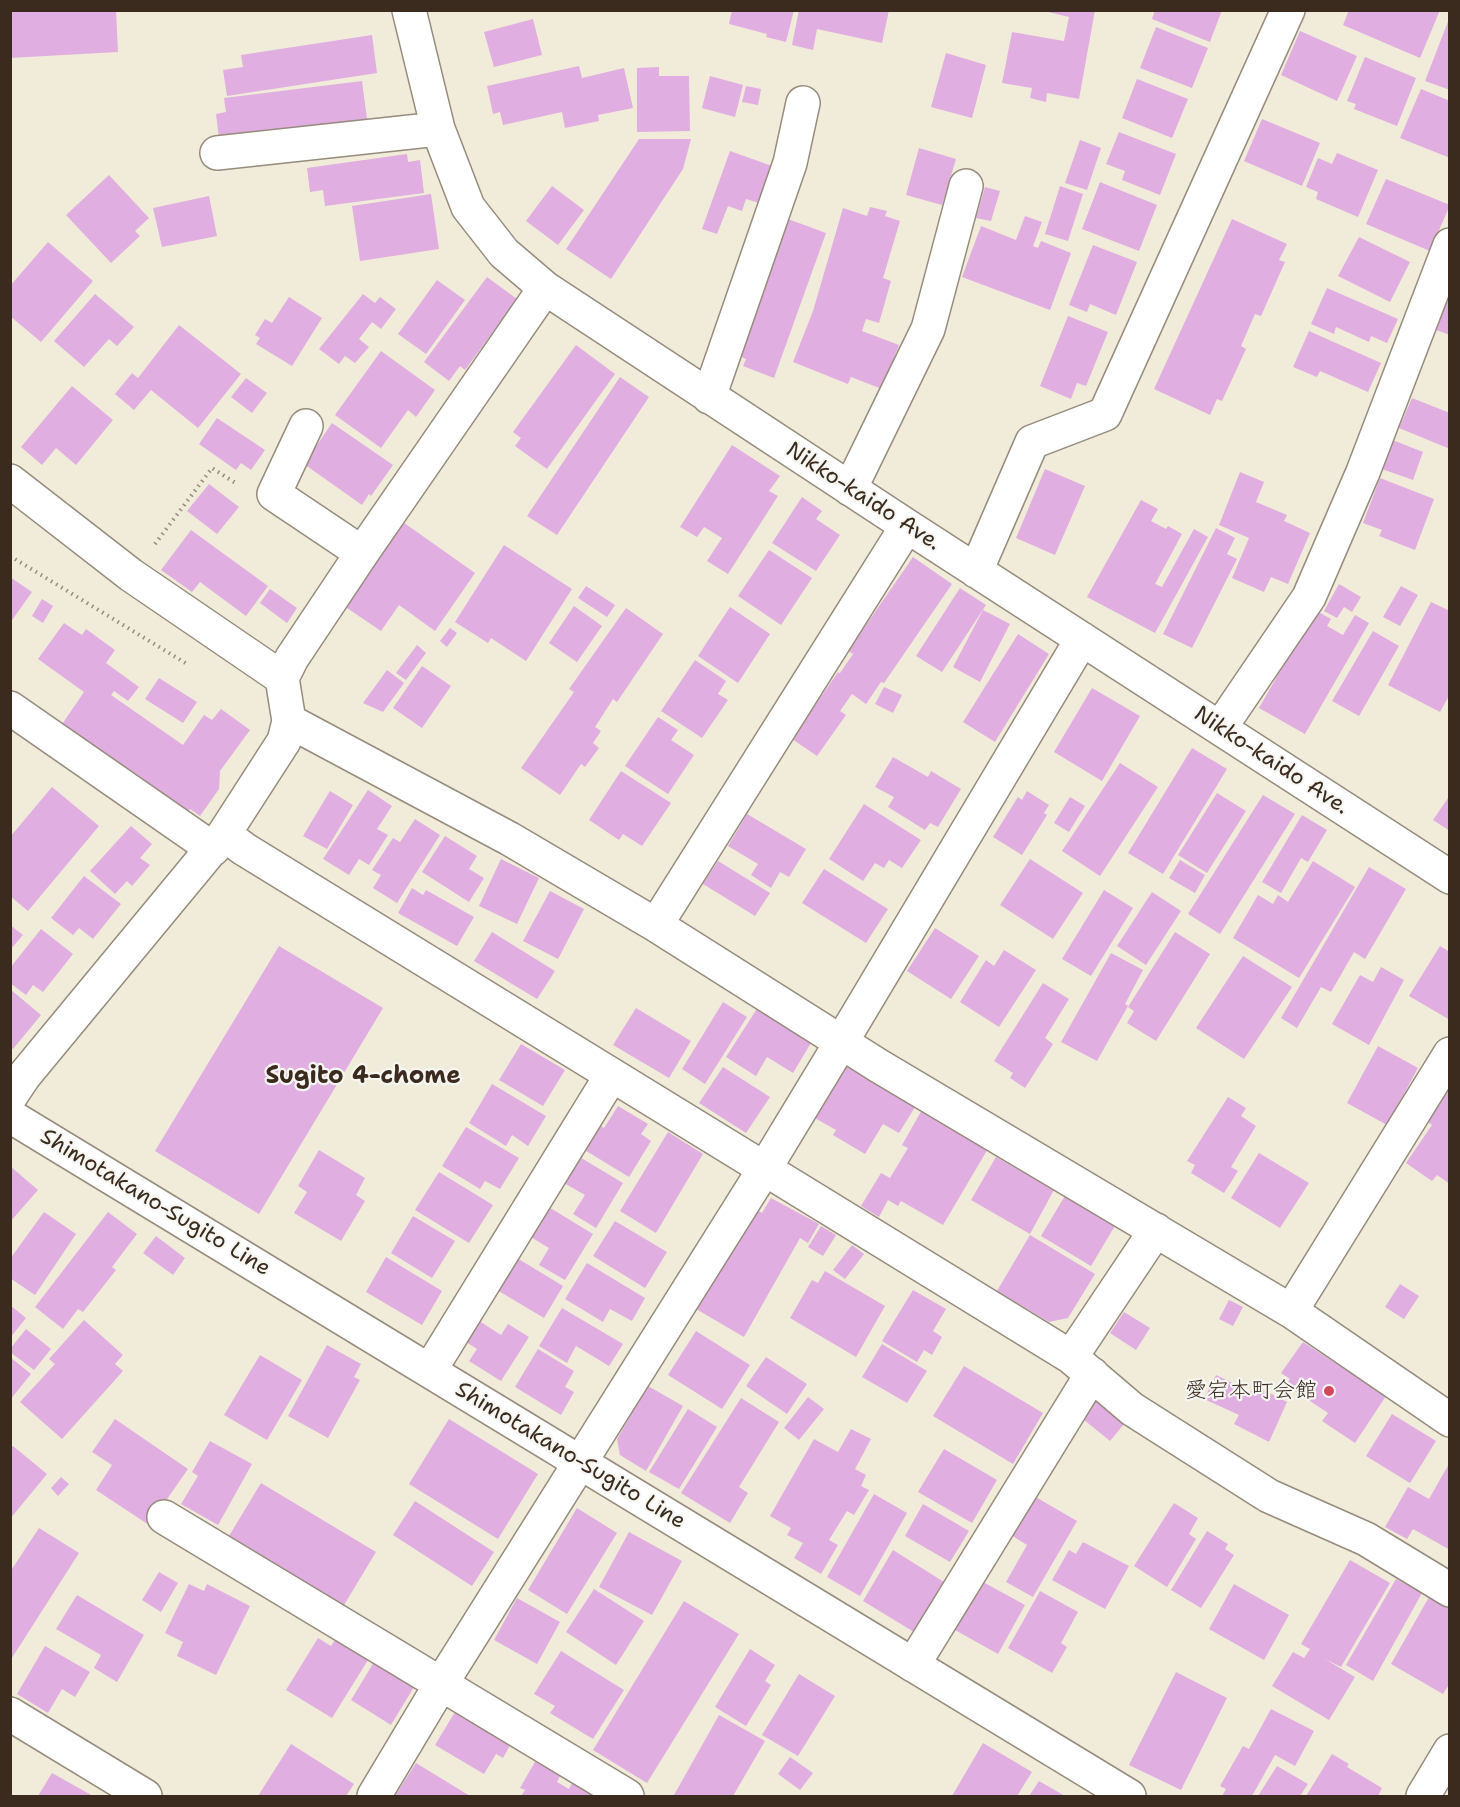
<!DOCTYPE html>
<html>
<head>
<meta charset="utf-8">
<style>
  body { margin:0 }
  #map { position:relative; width:1460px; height:1807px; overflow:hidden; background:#f0ecd9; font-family:"Shantell Sans",sans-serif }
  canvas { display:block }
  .frame { position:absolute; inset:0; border:12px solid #3b2a1e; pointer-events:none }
</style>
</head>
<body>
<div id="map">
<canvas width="1460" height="1807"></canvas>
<div class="frame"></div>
</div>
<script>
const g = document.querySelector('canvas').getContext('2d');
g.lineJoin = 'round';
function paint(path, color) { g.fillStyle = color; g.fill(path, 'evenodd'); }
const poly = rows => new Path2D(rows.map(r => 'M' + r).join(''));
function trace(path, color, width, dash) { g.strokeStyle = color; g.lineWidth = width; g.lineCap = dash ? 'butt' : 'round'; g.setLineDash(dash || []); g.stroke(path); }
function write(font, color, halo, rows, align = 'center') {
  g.font = font + ' "Shantell Sans","Klee One",sans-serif'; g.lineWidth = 4.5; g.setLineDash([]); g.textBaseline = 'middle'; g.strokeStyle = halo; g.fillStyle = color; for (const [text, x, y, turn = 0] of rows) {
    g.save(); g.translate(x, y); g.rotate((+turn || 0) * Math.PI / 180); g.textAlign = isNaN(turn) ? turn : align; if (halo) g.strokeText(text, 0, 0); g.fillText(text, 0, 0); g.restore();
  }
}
const building = poly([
  [10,10,116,10,118,52,10,58],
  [732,10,794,10,786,42,766,37,767,34,729,24],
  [799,10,889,10,882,43,817,29,813,50,792,45],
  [1040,10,1095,10,1079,99,1047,93,1046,102,1030,98,1032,88,1002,83,1012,32,1064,41,1069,17],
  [1155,10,1222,10,1210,42,1152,19],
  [1349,10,1440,10,1420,58,1343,25],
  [533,19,542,55,494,67,484,32],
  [1449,19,1450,20,1450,90,1425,81],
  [1156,27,1208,48,1192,88,1140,68],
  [1300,31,1357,56,1337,101,1281,75],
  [372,35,377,73,227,96,223,70,243,67,241,55],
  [946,53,986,65,972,118,931,107],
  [1365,57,1416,78,1397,126,1354,109,1356,104,1347,101],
  [579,66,582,78,624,68,633,108,598,115,599,121,565,128,562,112,503,125,500,112,493,114,487,86],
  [659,67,659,76,689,76,690,131,637,132,637,68],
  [710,76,743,85,735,117,702,108],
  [1137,79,1188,99,1172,138,1122,118],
  [362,81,367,119,219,138,216,114,226,112,224,98],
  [746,86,761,89,758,105,742,102],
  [1421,89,1450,101,1450,158,1400,138],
  [1262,119,1320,143,1302,186,1244,161],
  [1119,132,1176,154,1160,195,1122,180,1125,171,1106,164],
  [639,139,691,139,683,169,611,279,566,249],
  [1080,140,1101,148,1087,190,1065,183],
  [919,148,956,159,942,205,906,195],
  [730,151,772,166,759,203,746,199,742,211,728,206,717,234,702,229],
  [1337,153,1378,170,1358,217,1316,199,1318,192,1306,187,1318,158,1332,164],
  [407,154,408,162,420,160,424,193,325,206,323,190,310,192,307,168],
  [109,175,149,218,135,231,140,236,111,263,66,215],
  [1386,179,1450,205,1430,251,1366,224],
  [1100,182,1157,205,1139,251,1082,229],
  [552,186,584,210,558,245,526,221],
  [1060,186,1083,194,1068,241,1045,234],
  [985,187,1000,191,991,221,976,218],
  [431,194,439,249,360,261,352,206],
  [209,196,217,236,162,247,153,208],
  [870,207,887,211,885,216,900,221,883,278,891,281,879,323,866,319,862,331,899,345,882,389,851,377,848,384,793,362,813,311,843,208,867,216],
  [1025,216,1042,222,1033,246,1038,248,1041,241,1071,253,1050,310,962,277,981,226,1016,240],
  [788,219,826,233,774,378,743,366,746,359,739,356],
  [1232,219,1287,244,1279,260,1285,262,1261,316,1255,314,1241,346,1246,349,1222,401,1217,399,1210,415,1154,389],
  [1359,237,1410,262,1390,302,1338,276],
  [48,242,93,281,41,342,10,316,10,286],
  [1093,245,1137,262,1116,315,1090,304,1087,312,1069,305],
  [487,277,517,299,465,370,460,366,449,381,424,362],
  [437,280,465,300,426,354,398,334],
  [1327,288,1398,319,1387,343,1371,336,1369,342,1336,327,1334,334,1311,324],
  [95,294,134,327,117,346,109,339,84,367,54,341],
  [363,294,375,303,380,297,396,309,381,329,372,322,359,339,369,347,355,363,345,356,339,364,319,349],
  [289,297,322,318,292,366,256,344,260,338,255,335,265,319,272,323],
  [1449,297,1450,297,1450,335,1436,330],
  [1068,316,1108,332,1086,386,1077,383,1071,399,1040,386],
  [179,325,241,374,198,428,151,390,134,410,115,394,132,373,138,378],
  [1309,331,1381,363,1368,392,1320,371,1317,377,1293,367],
  [576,345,615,374,547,469,515,446,521,438,513,432],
  [381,351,435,390,416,417,408,410,381,448,335,415],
  [620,377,649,397,557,535,527,516],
  [246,378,267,393,252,413,231,397],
  [72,386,113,420,76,465,56,448,42,465,21,447],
  [1412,398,1450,413,1450,449,1399,428],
  [217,418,265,450,251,470,241,463,236,470,199,444],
  [332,423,393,465,371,496,369,494,362,505,304,464],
  [1390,439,1423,452,1413,480,1379,468],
  [732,445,780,476,769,491,778,496,728,574,707,561,722,538,704,527,697,537,680,527],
  [1045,469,1085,486,1055,555,1016,538],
  [1240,472,1264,482,1256,502,1287,515,1284,521,1310,533,1288,584,1271,577,1264,592,1232,578,1249,538,1219,525],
  [1380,478,1434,499,1415,550,1379,536,1382,530,1363,523],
  [209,484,239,507,217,534,187,511],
  [802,497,822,511,816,519,840,535,816,571,772,543],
  [1141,500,1158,509,1151,521,1166,529,1168,526,1182,534,1155,584,1162,587,1194,529,1208,537,1155,633,1087,597],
  [400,520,475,573,435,631,399,605,381,631,341,604],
  [1216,528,1235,538,1227,554,1237,559,1192,648,1163,634],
  [191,530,268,586,246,616,200,582,192,592,161,570],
  [504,545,572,589,526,661,491,638,488,643,455,622],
  [769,550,812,578,781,625,738,596],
  [913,557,952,584,884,683,881,682,866,704,852,694,840,711,846,715,817,756,792,739,838,672,840,673,853,654,848,651],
  [10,577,32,592,10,623],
  [1339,584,1361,597,1352,612,1344,607,1337,618,1324,611],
  [586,586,615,605,607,617,578,598],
  [1401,586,1418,595,1400,626,1383,617],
  [960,588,986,605,942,672,916,656],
  [270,589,297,608,287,623,260,603],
  [42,599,53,606,43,623,32,616],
  [1431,602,1450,611,1450,694,1440,712,1388,685],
  [574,606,602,626,577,662,549,643],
  [730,607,770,634,738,683,698,656],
  [626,608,663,634,617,702,613,699,595,727,601,731,593,743,599,748,585,767,581,764,560,795,521,768,574,692,569,689],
  [983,610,1010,624,980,682,953,667],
  [1315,610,1331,619,1327,626,1343,635,1355,615,1369,623,1305,734,1259,708],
  [64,623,82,635,86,629,115,650,106,663,139,687,128,701,114,691,111,695,183,745,204,715,212,720,221,709,250,730,220,771,219,789,200,816,190,809,183,819,58,730,84,692,38,659],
  [450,628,457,633,447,647,440,641],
  [1373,631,1399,646,1359,716,1332,701],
  [1018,634,1049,654,995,742,963,722],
  [417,645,426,653,406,680,396,673],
  [695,660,726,681,718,694,728,700,702,738,661,711],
  [422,666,451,686,422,728,393,708],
  [387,670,404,683,383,712,363,703],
  [159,678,197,702,183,723,145,699],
  [884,687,902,695,893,713,875,704],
  [1092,688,1140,716,1102,781,1054,752],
  [658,717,678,730,671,740,694,755,668,794,625,766],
  [1192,748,1227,769,1163,874,1128,853],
  [893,757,928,777,931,771,961,789,938,827,930,823,925,830,888,807,894,797,875,787],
  [1120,763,1158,787,1100,876,1062,851],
  [621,771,671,803,642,846,623,834,619,840,589,820],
  [52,787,99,826,28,911,10,896,10,837],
  [368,790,392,806,377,829,388,835,369,865,359,859,349,875,323,859],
  [330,791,353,805,327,849,303,836],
  [1027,791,1049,805,1044,813,1047,815,1022,855,993,837,1018,797,1022,800],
  [1217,793,1246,811,1207,873,1178,855],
  [1263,795,1295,814,1220,934,1188,914],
  [1450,795,1450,831,1433,820],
  [1070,797,1085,806,1069,832,1054,823],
  [864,804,921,840,902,868,889,860,884,868,875,863,863,881,829,859],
  [747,814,806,849,789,877,780,872,771,888,751,875,758,864,728,846],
  [1302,815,1327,830,1308,862,1301,858,1281,893,1262,882],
  [415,819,440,835,397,903,373,888,381,875,372,870,393,838,400,842],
  [131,826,152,844,140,858,150,865,132,886,127,881,115,894,90,871],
  [445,836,477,856,469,869,484,878,469,902,422,872],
  [501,859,539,878,517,924,479,906],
  [1030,859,1083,893,1053,939,1000,905],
  [1180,860,1205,875,1195,893,1169,878],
  [718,861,770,893,755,916,703,884],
  [1313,861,1355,887,1299,978,1233,938,1258,895,1273,904,1278,895,1288,902],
  [1369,867,1406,889,1365,959,1354,952,1331,992,1321,987,1297,1028,1281,1018],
  [824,869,888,909,866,943,802,903],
  [84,876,121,904,93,939,79,928,73,935,51,918],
  [412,888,423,895,426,890,474,917,457,946,398,913],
  [1104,890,1133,908,1091,976,1062,959],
  [550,891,584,909,558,959,523,941],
  [1152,892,1181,911,1146,965,1117,946],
  [10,925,23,935,10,950],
  [935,928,979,956,951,999,907,971],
  [41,929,73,954,43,992,33,985,26,995,10,983,10,968],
  [492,932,555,971,537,999,474,961],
  [1175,932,1210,954,1156,1041,1127,1023,1134,1011,1128,1007],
  [279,946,383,1008,259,1214,155,1151],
  [1440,946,1450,952,1450,1020,1409,996],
  [1004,950,1036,970,999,1027,960,1002,986,960,994,966],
  [1111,953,1143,970,1125,1004,1128,1006,1097,1061,1061,1042],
  [1243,956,1292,987,1244,1059,1196,1028],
  [1381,967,1404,980,1369,1045,1332,1024,1360,975,1373,982],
  [1043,983,1069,999,1045,1038,1053,1044,1025,1088,1010,1078,1013,1073,994,1061],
  [10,989,41,1015,13,1049,10,1047],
  [723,1002,747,1017,705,1084,682,1069],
  [760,1004,814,1038,793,1073,767,1057,756,1076,726,1057],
  [636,1008,691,1041,669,1078,613,1045],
  [521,1044,565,1070,543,1106,499,1080],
  [1378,1046,1418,1068,1387,1125,1347,1103],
  [844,1062,917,1104,899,1133,883,1124,865,1154,833,1135,836,1130,813,1117],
  [723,1067,770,1097,746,1133,699,1103],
  [492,1084,546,1116,528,1146,512,1135,506,1146,469,1123],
  [1450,1085,1450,1184,1437,1175,1432,1181,1406,1163,1432,1125,1425,1120],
  [1228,1097,1246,1108,1241,1116,1256,1126,1231,1167,1238,1171,1224,1193,1191,1173,1195,1165,1187,1161],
  [618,1106,648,1124,641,1134,651,1141,629,1177,583,1149,598,1124,604,1128],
  [923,1108,989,1147,943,1225,901,1201,898,1206,888,1200,879,1217,861,1206,881,1173,890,1178,908,1148,902,1145],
  [466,1127,519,1158,500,1189,485,1181,480,1189,442,1166],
  [668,1132,703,1154,656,1233,620,1211],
  [319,1150,365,1178,356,1195,365,1201,341,1241,294,1213,307,1192,298,1186],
  [1259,1153,1309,1183,1280,1228,1231,1198],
  [578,1156,623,1183,596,1228,573,1214,585,1195,562,1182],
  [996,1157,1054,1190,1030,1234,971,1200],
  [10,1166,38,1190,10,1222],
  [439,1172,493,1205,469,1243,415,1210],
  [1066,1194,1116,1224,1091,1266,1041,1236],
  [771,1198,819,1224,808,1243,800,1238,744,1337,696,1309,753,1208,762,1213],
  [547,1206,593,1234,565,1280,539,1265,549,1248,529,1236],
  [44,1212,76,1234,35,1295,10,1278,10,1259],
  [108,1212,137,1234,112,1267,116,1270,83,1312,78,1309,63,1329,35,1307],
  [413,1216,455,1241,432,1278,391,1253],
  [615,1221,667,1252,645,1288,593,1256],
  [821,1226,836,1235,823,1256,808,1247],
  [1030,1235,1095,1274,1068,1318,1049,1322,997,1291],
  [156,1236,185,1258,173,1275,143,1253],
  [852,1245,864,1254,845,1279,833,1270],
  [386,1257,442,1291,422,1325,366,1292],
  [517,1258,563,1286,544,1318,497,1290],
  [587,1263,645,1298,632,1321,610,1309,603,1322,565,1299],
  [825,1271,885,1306,856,1357,790,1318,812,1280,818,1283],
  [1400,1284,1419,1296,1404,1319,1385,1307],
  [913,1290,946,1309,933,1331,942,1337,932,1355,924,1350,917,1362,882,1341],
  [1229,1300,1243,1307,1233,1326,1219,1319],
  [10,1305,26,1318,10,1338],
  [562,1308,623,1344,609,1366,576,1346,567,1363,539,1346],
  [1124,1312,1150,1328,1136,1350,1110,1333],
  [476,1319,501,1335,508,1324,529,1337,501,1381,469,1361,477,1349,463,1340],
  [84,1320,123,1355,115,1364,123,1371,62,1439,20,1402,55,1364,49,1359],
  [26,1329,51,1349,34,1370,10,1352,10,1349],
  [696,1331,750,1365,722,1409,668,1375],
  [1303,1342,1386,1396,1355,1443,1322,1421,1328,1413,1286,1385,1290,1379,1281,1373],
  [882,1344,927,1371,907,1403,862,1377],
  [327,1345,361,1364,354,1377,360,1380,328,1438,288,1416],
  [538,1349,574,1371,565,1387,574,1392,561,1415,515,1387],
  [260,1355,302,1380,267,1440,224,1415],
  [10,1357,31,1374,10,1400],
  [766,1357,807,1384,787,1414,746,1386],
  [964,1366,1043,1413,1013,1464,933,1416],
  [1216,1375,1251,1392,1254,1385,1287,1402,1269,1442,1234,1424,1239,1415,1204,1399],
  [648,1386,683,1406,646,1471,620,1455,617,1439],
  [808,1397,824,1409,799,1440,784,1428],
  [741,1398,779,1422,739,1487,748,1493,730,1523,681,1493],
  [1092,1398,1124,1424,1110,1441,1078,1415],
  [688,1409,717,1427,679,1489,649,1472],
  [1392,1414,1436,1441,1410,1483,1366,1456],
  [115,1419,188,1469,149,1525,96,1490,112,1465,92,1452],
  [449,1419,538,1474,498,1539,409,1484],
  [851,1429,871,1439,855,1469,866,1475,861,1486,869,1490,854,1515,847,1511,829,1540,838,1545,821,1574,794,1558,803,1543,787,1535,791,1528,770,1516,814,1439,838,1452],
  [210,1441,252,1464,218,1525,181,1504,198,1476,192,1472],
  [13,1446,47,1474,10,1519,10,1449],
  [944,1449,997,1480,972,1523,918,1492],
  [1450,1462,1450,1550,1413,1529,1407,1539,1385,1527,1408,1487,1429,1499],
  [61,1477,69,1484,58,1496,51,1488],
  [261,1483,376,1552,344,1605,229,1536],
  [874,1494,907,1513,860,1596,827,1577],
  [1034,1496,1077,1521,1033,1597,1006,1582,1027,1545,1011,1535],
  [415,1501,494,1552,472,1586,393,1535],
  [1174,1503,1198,1518,1189,1534,1196,1539,1167,1587,1134,1566],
  [923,1504,969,1531,950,1562,905,1536],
  [577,1508,617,1533,567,1614,528,1590],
  [39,1528,79,1553,10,1661,10,1572],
  [1207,1531,1228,1544,1225,1549,1234,1555,1201,1608,1171,1590],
  [629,1532,682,1561,652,1615,599,1587],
  [1083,1542,1129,1566,1105,1609,1052,1580,1069,1550,1076,1554],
  [893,1550,944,1582,914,1632,863,1601],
  [1350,1560,1390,1583,1341,1667,1325,1659,1355,1677,1329,1720,1272,1686,1293,1652,1304,1658,1310,1649,1301,1644],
  [159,1572,178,1583,161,1612,142,1600],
  [1396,1579,1422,1593,1373,1681,1346,1665],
  [983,1582,1025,1605,998,1654,955,1630],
  [189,1584,204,1591,207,1584,250,1606,216,1675,177,1656,183,1642,165,1633],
  [1234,1584,1289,1615,1264,1660,1209,1629],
  [594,1589,644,1621,616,1665,566,1632],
  [1040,1591,1078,1612,1061,1643,1067,1647,1052,1673,1008,1648],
  [77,1595,144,1635,117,1682,94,1668,101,1655,56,1629],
  [1429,1597,1450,1609,1450,1683,1443,1694,1391,1664],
  [517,1598,560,1622,537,1664,494,1640],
  [684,1601,739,1634,647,1783,593,1750],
  [318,1638,331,1646,335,1640,368,1660,332,1718,286,1690],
  [45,1646,90,1672,75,1697,62,1689,48,1713,17,1694],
  [750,1649,775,1665,765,1681,771,1685,746,1726,715,1707],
  [561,1651,624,1690,593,1739,550,1713,555,1706,534,1694],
  [377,1657,417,1682,391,1725,351,1700],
  [1176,1672,1227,1698,1181,1790,1129,1765],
  [799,1674,835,1696,798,1756,762,1735],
  [458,1707,513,1740,503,1758,496,1754,484,1774,435,1745],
  [1271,1709,1314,1731,1295,1766,1275,1755,1252,1796,1222,1796,1226,1789,1220,1786,1243,1746,1249,1749],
  [719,1715,765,1741,733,1796,675,1796,674,1795],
  [983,1743,1032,1772,1017,1796,952,1796],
  [291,1744,354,1784,346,1796,258,1796],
  [1332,1754,1349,1764,1347,1767,1382,1788,1378,1796,1306,1796],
  [790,1757,813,1773,800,1790,778,1774],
  [536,1760,561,1774,557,1782,569,1789,573,1781,595,1793,592,1796,521,1796,525,1790,520,1788],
  [416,1763,470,1796,395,1796],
  [1277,1766,1308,1784,1300,1796,1258,1796],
  [52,1773,93,1796,38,1796],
  [1039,1781,1065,1796,1029,1796]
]);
const path = poly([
  [155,544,212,468,237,484],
  [10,556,187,664]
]);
const minor = poly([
  [409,10,438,129,468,207,504,253,545,288,907,526,1450,877],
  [217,153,438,129],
  [709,397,790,163,803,103],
  [306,426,274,494,362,553],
  [10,481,131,575,282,678],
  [850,489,928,329,966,186],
  [976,571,1032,442,1105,414,1288,10],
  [10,708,213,849],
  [289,721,510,839,656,925,879,1066,1291,1311,1450,1420],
  [1220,728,1309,597,1363,472,1450,245],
  [224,834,244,849,1071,1357,1132,1409,1269,1496,1366,1539,1450,1590],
  [656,925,907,526],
  [10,1097,24,1076,224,834,284,741,289,721,282,678,292,658,362,553,545,288],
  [1291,1311,1450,1054],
  [1071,1357,1156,1230],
  [430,1370,611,1076],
  [164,1517,627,1796],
  [913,1665,1092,1374],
  [10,1714,145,1796],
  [374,1796,441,1684,765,1168,842,1041,1082,639],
  [1423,1796,1450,1751]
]);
const major = poly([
  [10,1116,1129,1796]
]);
const markers = [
  [1329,1391,6,"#d1495b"]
];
const streetNames = [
  ["Nikko-kaido Ave.",863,497,33],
  ["Nikko-kaido Ave.",1271,761,33],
  ["Shimotakano-Sugito Line",155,1203,31],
  ["Shimotakano-Sugito Line",570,1456,31]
];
const poiNames = [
  ["愛宕本町会館",1317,1391]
];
const neighbourhoodNames = [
  ["Sugito 4-chome",363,1077]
];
paint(building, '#e1aee1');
trace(minor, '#968b7c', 36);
trace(major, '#968b7c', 36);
trace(path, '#968b7c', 4, [1.5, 4.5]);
trace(minor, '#fff', 33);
trace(major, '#fff', 33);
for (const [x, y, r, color] of markers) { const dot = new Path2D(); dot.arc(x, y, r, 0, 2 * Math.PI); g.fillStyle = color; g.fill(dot); trace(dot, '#f6f6f2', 2); }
write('22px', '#3b2a1e', '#f6f6f2', streetNames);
write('22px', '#3b2a1e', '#f6f6f2', poiNames, 'right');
write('bold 24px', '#3b2a1e', '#f6f6f2', neighbourhoodNames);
</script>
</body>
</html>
